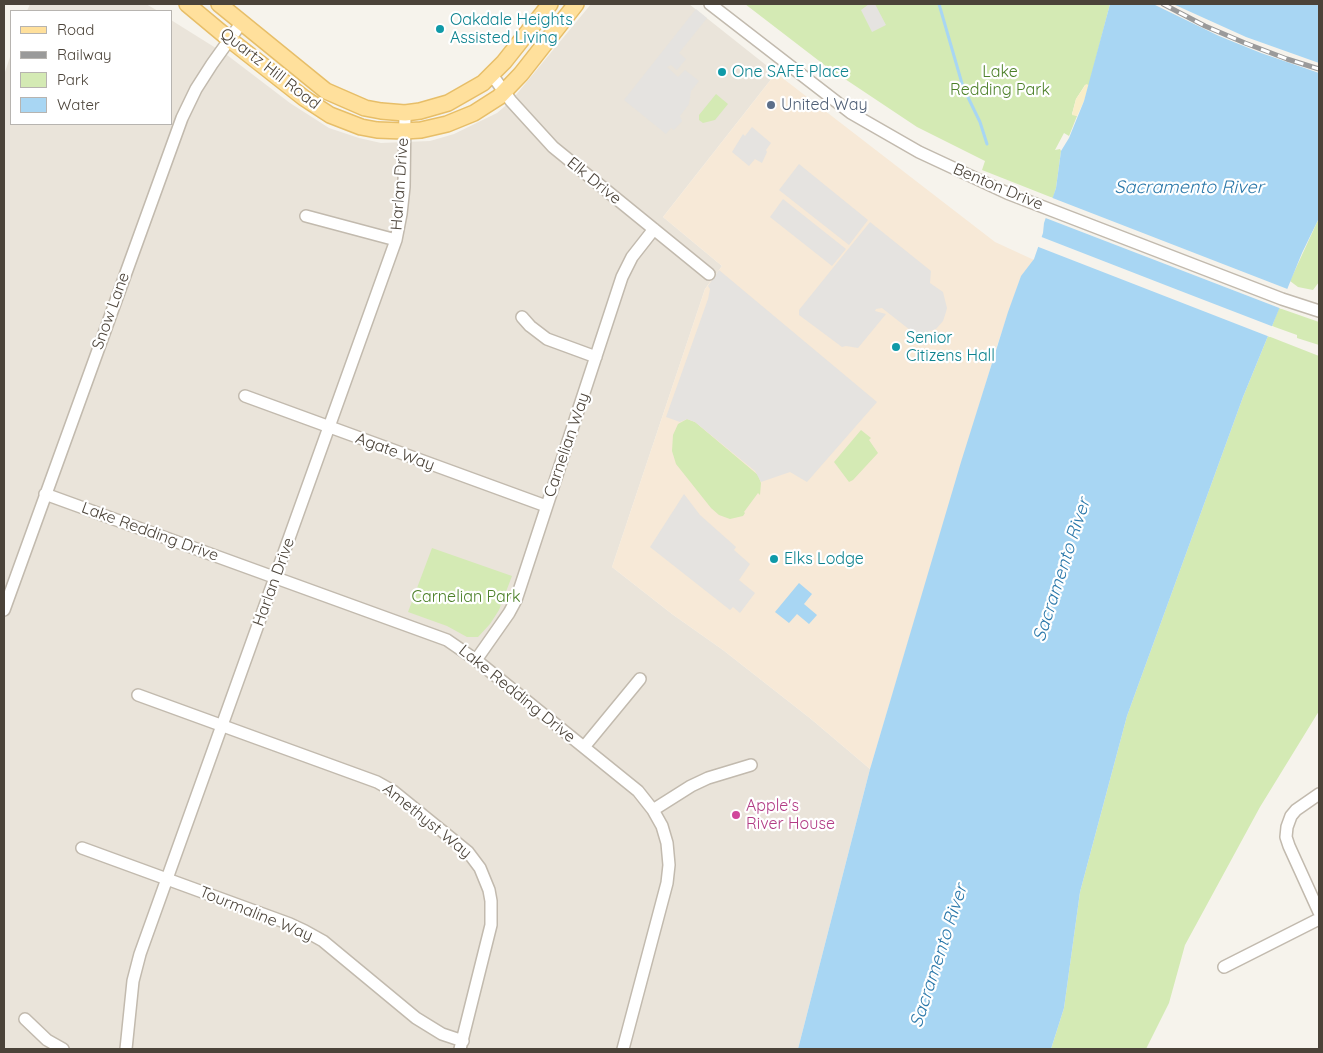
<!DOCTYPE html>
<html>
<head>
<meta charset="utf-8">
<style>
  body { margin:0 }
  #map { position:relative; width:1323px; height:1053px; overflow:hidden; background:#f6f3ec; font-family:Quicksand,sans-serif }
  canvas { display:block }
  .frame { position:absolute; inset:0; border:5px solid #4b4339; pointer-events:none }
  .legend { position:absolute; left:10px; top:10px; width:162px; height:115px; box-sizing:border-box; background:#fff; border:1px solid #b7b4b0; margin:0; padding:6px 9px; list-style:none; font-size:15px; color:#4b4339 }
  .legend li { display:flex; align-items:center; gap:10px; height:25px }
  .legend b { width:25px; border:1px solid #b7b4b0 }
</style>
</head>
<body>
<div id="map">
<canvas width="1323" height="1053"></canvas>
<div class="frame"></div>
<ul class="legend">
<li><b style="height:6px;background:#ffe09c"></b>Road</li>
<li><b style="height:6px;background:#9a9a9a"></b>Railway</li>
<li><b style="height:14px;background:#d4eab4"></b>Park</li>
<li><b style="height:14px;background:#a8d6f3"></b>Water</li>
</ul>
</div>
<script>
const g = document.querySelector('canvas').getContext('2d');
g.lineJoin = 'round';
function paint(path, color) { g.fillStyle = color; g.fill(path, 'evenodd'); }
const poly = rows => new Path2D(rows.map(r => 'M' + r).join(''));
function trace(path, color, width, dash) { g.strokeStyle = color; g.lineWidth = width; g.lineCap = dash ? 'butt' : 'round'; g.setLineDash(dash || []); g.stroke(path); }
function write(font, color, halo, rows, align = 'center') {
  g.font = font + ' Quicksand,sans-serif'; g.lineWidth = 4.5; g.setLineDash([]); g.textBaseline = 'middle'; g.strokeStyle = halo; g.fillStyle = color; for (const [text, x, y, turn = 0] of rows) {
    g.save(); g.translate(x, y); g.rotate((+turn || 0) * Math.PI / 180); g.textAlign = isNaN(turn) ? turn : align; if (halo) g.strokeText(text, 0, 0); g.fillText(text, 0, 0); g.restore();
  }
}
const residential = poly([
  [30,4,146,4,158,11,27,11],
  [591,4,689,4,776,73,663,217,722,266,705,289,612,567,672,614,723,650,811,719,870,769,798,1049,4,1049,4,75,11,54,11,124,171,124,171,20,227,55,290,103,329,128,359,138,381,143,430,141,454,134,497,113,511,101]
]);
const commercial = poly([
  [776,73,995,242,1034,260,1021,277,998,343,870,769,811,719,723,650,672,614,612,567,705,289,722,266,663,217]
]);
const green = poly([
  [745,4,1110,4,1089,85,1085,85,1076,99,1072,114,1077,116,1069,136,1064,133,1055,150,1060,149,1061,151,1056,188,1053,198,982,170,985,161,917,127,827,67],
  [716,94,728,104,715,120,703,123,699,120,699,115],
  [1319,218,1319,282,1313,290,1298,287,1290,281],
  [1279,308,1319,322,1319,345,1297,338,1297,335,1272,326],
  [1268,336,1319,356,1319,711,1260,807,1185,945,1169,1003,1146,1049,1051,1049,1064,1008,1080,892,1127,716,1243,397],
  [687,419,695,422,758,475,761,483,760,495,758,493,744,512,745,513,743,516,730,519,719,515,711,508,676,464,672,451,673,435,678,424],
  [861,430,871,438,869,440,878,453,853,480,849,482,834,462],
  [432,548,512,576,499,610,490,624,478,637,467,637,447,626,408,612]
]);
const sand = poly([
  [1086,84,1089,85,1084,101,1077,116,1072,115,1076,99]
]);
const parking = poly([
  [869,4,875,4,886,25,872,32,861,10],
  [696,9,707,18,679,53,686,59,677,70,671,65,667,67,678,77,685,70,699,81,691,91,689,104,680,116,682,121,674,130,671,128,666,134,624,100],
  [752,127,771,143,766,150,767,152,762,163,755,159,749,166,732,152,743,134,745,136],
  [799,164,868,220,849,245,779,190],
  [783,199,846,249,832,266,770,217],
  [870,222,931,271,930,283,943,292,947,308,946,312,943,321,936,329,921,334,910,330,882,308,876,309,875,311,886,314,858,348,846,346,842,347,799,315,799,310],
  [719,270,877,402,807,482,790,472,761,482,755,471,695,422,687,419,680,422,666,417,708,299,710,289,708,286],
  [684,494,700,515,736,547,734,550,750,564,739,580,755,593,740,613,733,607,730,610,650,547]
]);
const water = poly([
  [1110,4,1319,4,1319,218,1302,253,1243,397,1127,716,1080,892,1064,1008,1051,1049,798,1049,870,769,961,462,1008,312,1021,276,1034,259,1043,233,1044,223,1056,188,1061,151,1069,138,1084,101],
  [799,583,812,594,804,604,817,615,809,624,797,614,789,623,775,612]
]);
const pier = poly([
  [1153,4,1173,4,1246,37,1319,63,1319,73,1261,53,1219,36],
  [1050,197,1290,290,1282,309,1043,217],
  [1039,236,1178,290,1274,327,1270,337,1036,246]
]);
const stream = poly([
  [939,4,963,87,980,122,987,144]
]);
const minor = poly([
  [710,4,851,113,919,152,1007,193,1282,299,1319,311],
  [492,75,511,101,553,147,709,274],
  [306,216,396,240],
  [522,317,530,326,547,339,596,357],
  [245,396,546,506],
  [45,494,447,640,476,660,638,791,653,810,662,826,667,843,669,865,667,883,623,1049],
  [4,610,182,118,196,89,212,64,242,22],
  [476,660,509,613,516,600,622,277,632,257,654,229],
  [138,695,377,782,393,791,468,852,480,868,489,890,491,901,491,925,460,1049],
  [584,747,640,679],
  [1319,794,1296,810,1291,816,1287,827,1286,837,1289,846,1319,912],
  [653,810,691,786,708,778,751,765],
  [82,848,290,924,305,931,323,941,416,1018,442,1034,463,1041],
  [1224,967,1319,919],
  [25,1019,47,1040,63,1049],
  [126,1049,133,981,140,954,396,240,401,214,404,187,405,113]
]);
const major = poly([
  [187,4,229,39,304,98,330,115,361,127,377,130,404,131,421,130,447,124,474,113,499,97,521,74,576,4],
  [219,4,326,91,365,108,381,111,405,113,420,111,448,103,483,83,504,62,550,4]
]);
const rail = poly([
  [1163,4,1205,26,1245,43,1287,59,1319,69]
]);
const markers = [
  [440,29,5,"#0f9aa8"],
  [722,72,5,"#0f9aa8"],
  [771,105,5,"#5c6f8a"],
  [896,347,5,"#0f9aa8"],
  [774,559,5,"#0f9aa8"],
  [736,815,5,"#d1479c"]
];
const cultureNames = [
  ["Oakdale Heights",450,20],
  ["Assisted Living",450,38],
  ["One SAFE Place",732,72],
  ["Senior",906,338],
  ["Citizens Hall",906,356],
  ["Elks Lodge",784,559]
];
const streetNames = [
  ["Quartz Hill Road",270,69,38],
  ["Elk Drive",594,181,39],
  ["Harlan Drive",400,184,-86],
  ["Benton Drive",998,187,23],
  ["Snow Lane",111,311,-70],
  ["Carnelian Way",567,445,-71],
  ["Agate Way",395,452,20],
  ["Lake Redding Drive",150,532,20],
  ["Harlan Drive",274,582,-70],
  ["Lake Redding Drive",517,694,39],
  ["Amethyst Way",427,821,39],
  ["Tourmaline Way",256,914,22]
];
const parkNames = [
  ["Lake",1000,72],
  ["Redding Park",1000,90],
  ["Carnelian Park",466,597]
];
const serviceNames = [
  ["United Way",781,105]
];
const hotelNames = [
  ["Apple's",746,806],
  ["River House",746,824]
];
const waterNames = [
  ["Sacramento River",1189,188],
  ["Sacramento River",1062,570,-72],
  ["Sacramento River",939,956,-72]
];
paint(residential, '#eae4da');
paint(commercial, '#f7e9d7');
paint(green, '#d4eab4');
paint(sand, '#f9eec8');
paint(parking, '#e5e3e0');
paint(water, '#a8d6f3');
paint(pier, '#f6f3ec');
trace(stream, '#a8d6f3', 3);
trace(minor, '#c2baae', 14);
trace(major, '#e7be68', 18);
trace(minor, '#fff', 11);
trace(major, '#ffe09c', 15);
trace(rail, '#9a9a9a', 5);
trace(rail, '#fff', 3, [9]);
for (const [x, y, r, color] of markers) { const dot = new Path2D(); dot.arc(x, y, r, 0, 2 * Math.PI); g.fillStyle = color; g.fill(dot); trace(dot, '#fff', 2); }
write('16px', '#0d838f', '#fff', cultureNames, 'left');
write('16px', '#4b4339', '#fff', streetNames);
write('16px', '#4c8029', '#fff', parkNames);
write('16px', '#4e5e75', '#fff', serviceNames, 'left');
write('16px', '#b23c85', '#fff', hotelNames, 'left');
write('italic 18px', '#2a78aa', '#fff', waterNames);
</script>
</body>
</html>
